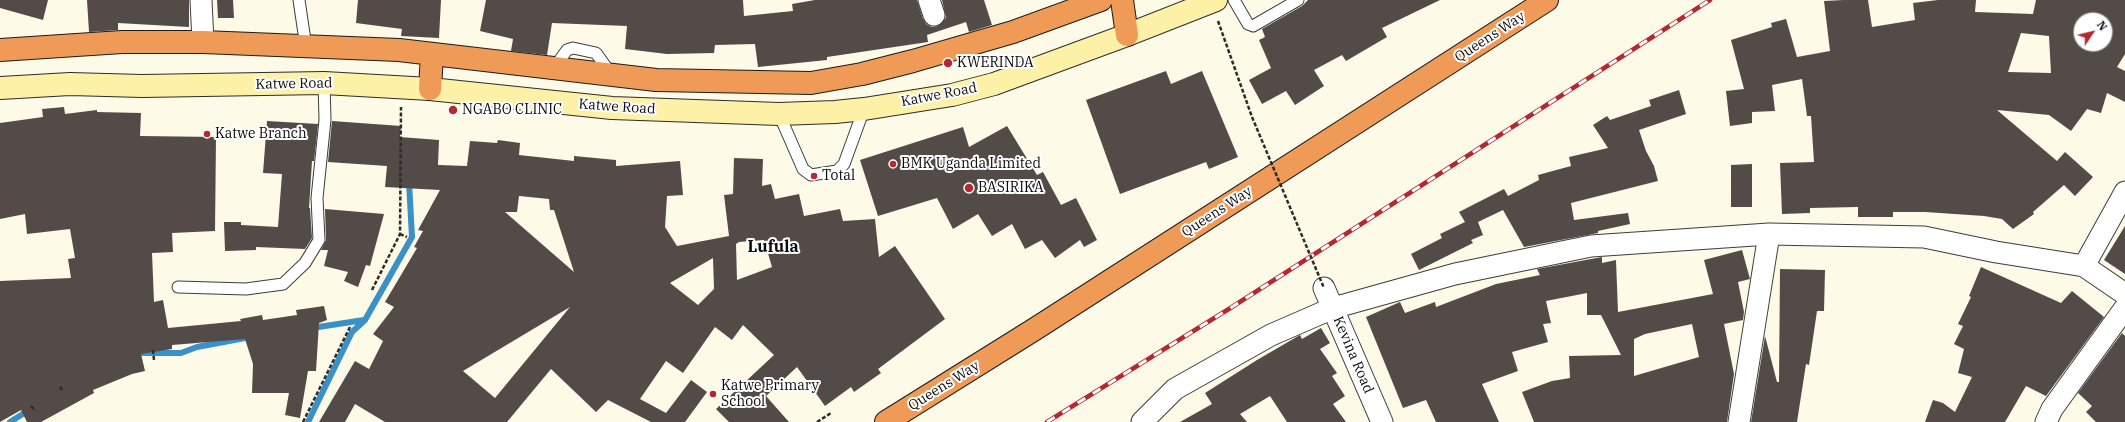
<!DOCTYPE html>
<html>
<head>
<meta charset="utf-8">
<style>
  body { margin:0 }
  #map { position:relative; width:2125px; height:422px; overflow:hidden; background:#fefae8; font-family:"IBM Plex Serif",serif }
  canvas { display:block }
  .north { position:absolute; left:2073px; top:12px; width:40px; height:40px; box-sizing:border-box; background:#fff; border:1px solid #9d9d9d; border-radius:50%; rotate:55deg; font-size:11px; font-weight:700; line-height:16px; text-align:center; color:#0a0a0a }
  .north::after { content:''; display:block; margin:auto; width:14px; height:18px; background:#b42931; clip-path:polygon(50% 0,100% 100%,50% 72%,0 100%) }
</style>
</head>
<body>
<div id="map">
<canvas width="2125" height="422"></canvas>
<div class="north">N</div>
</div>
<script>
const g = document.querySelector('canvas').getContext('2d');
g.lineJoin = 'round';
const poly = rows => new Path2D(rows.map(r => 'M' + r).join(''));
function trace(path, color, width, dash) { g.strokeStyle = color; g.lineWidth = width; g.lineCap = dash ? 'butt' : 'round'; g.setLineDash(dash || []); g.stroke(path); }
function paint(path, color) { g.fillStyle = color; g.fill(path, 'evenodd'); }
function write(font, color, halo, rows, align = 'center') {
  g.font = font + ' "IBM Plex Serif",serif'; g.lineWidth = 4; g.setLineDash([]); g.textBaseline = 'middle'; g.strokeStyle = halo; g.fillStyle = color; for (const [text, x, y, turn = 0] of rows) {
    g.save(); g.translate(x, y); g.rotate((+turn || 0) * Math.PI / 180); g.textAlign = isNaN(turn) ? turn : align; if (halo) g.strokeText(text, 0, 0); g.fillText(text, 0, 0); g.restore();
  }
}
const stream = poly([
  [312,328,364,320],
  [141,353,181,353,197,347,245,338],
  [10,422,29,410],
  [308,422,352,332,365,320,412,237,409,182]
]);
const building = poly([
  [0,0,48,0,43,20,0,8],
  [87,0,189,0,189,27,118,23,118,30,89,32],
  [217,0,233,0,234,18,218,18],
  [358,0,441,0,439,38,401,36,402,29,356,23],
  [486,0,743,0,744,16,793,11,792,4,815,0,917,0,923,19,926,24,932,27,938,26,946,18,942,0,984,0,992,25,969,32,966,22,927,35,928,42,827,57,827,60,758,67,755,44,715,45,714,53,667,54,625,49,627,26,552,23,547,55,511,51,513,39,480,31],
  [1308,0,1440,0,1382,28,1387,37,1346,61,1342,55,1314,70,1324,86,1295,105,1286,91,1262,104,1249,80,1271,68,1259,40,1265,37,1262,29,1302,6],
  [1844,0,1868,0,1872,27,1915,20,1913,3,1938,0,1976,0,1975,12,2033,14,2036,0,2125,0,2125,54,2117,67,2125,71,2125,102,2107,93,2101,113,2087,109,2071,131,2049,115,1997,110,2057,161,2065,152,2093,177,2075,196,2064,185,2033,212,2034,214,2013,229,2002,219,1984,216,1925,212,1893,212,1893,217,1858,217,1858,207,1810,208,1810,213,1782,214,1780,163,1814,162,1811,116,1807,116,1802,79,1772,85,1775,111,1752,112,1752,123,1730,126,1726,91,1744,89,1731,40,1772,27,1771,23,1786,19,1797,57,1830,51,1824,1],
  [2081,20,2105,20,2105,44,2081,44],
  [2021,33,2049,36,2051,73,2008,72],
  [1166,71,1171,84,1202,71,1238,157,1209,169,1206,162,1120,194,1086,100],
  [1679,90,1686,114,1639,130,1646,151,1654,166,1658,181,1571,203,1574,220,1628,213,1630,224,1598,231,1598,233,1524,247,1503,210,1478,222,1483,235,1471,240,1473,243,1419,270,1411,254,1442,238,1440,234,1465,222,1459,212,1504,189,1508,196,1539,180,1538,175,1571,166,1569,157,1608,148,1593,125,1607,116,1610,120,1651,106,1649,100],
  [64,107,65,114,97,110,97,112,141,113,140,136,216,137,215,231,172,233,173,252,152,253,154,302,163,300,168,328,241,321,240,319,262,315,263,320,297,315,296,310,324,306,327,320,319,323,316,371,308,371,300,418,285,415,289,393,252,393,253,364,245,339,172,345,172,349,141,354,145,371,132,374,93,390,94,393,41,422,27,422,21,410,0,422,0,281,71,278,68,259,75,258,70,229,27,234,25,214,0,219,0,123,43,117,42,109],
  [267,121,318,124,314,161,312,161,309,208,310,208,312,238,305,249,256,247,256,250,225,251,224,222,241,222,241,225,278,227,282,174,263,173],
  [332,121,401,126,400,137,439,140,438,165,467,166,470,141,497,143,498,140,520,143,519,155,574,161,574,156,616,160,616,166,680,161,683,195,667,196,665,227,677,246,729,236,724,195,733,194,734,158,763,159,762,186,771,184,775,199,799,194,804,216,840,209,843,221,875,219,879,257,895,246,945,319,878,369,881,373,854,392,851,387,825,406,797,367,766,396,789,422,729,422,716,409,774,355,743,325,732,340,715,327,683,373,666,361,640,399,666,413,691,380,707,392,685,422,651,422,608,400,596,412,551,369,507,422,385,422,355,404,345,422,319,422,355,361,369,369,383,341,373,334,394,307,385,302,417,248,414,247,423,231,418,230,440,190,385,187,387,166,328,162],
  [519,196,549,199,550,210,554,210,574,272,505,212,517,212],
  [764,240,772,267,737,280,736,244,739,242],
  [713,258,714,289,698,305,670,283],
  [570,307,495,398,463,371],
  [1007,126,1037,175,1043,172,1061,205,1076,198,1097,240,1084,247,1080,240,1055,258,1042,240,1025,249,1012,224,992,236,978,214,953,229,937,198,878,216,860,160,963,127,969,147],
  [1752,164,1752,207,1731,207,1731,165],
  [325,209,384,214,370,266,366,265,358,287,344,281,348,272,324,266,328,250,321,250,326,240],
  [2125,226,2125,274,2104,260],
  [1742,250,1750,279,1738,282,1744,312,1743,320,1724,324,1734,374,1727,422,1534,422,1522,392,1552,381,1570,378,1569,356,1621,355,1601,315,1587,315,1587,293,1546,301,1551,323,1543,324,1548,342,1512,352,1518,371,1482,384,1499,422,1436,422,1426,400,1403,408,1366,317,1400,302,1405,313,1435,302,1436,307,1496,284,1540,275,1537,269,1602,257,1602,263,1616,260,1618,312,1713,294,1704,260],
  [1692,324,1699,357,1634,376,1634,339,1645,334],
  [1981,267,2061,303,2072,291,2104,317,2046,396,2026,386,2005,422,1925,422,1933,400,1943,403,1955,412,1972,377,1958,373,1964,349,1954,344,1963,326,1958,324,1971,297,1969,296],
  [1780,269,1825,270,1824,311,1817,311,1809,365,1806,364,1797,422,1751,422,1765,336,1777,382,1779,382],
  [1321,328,1330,343,1320,349,1337,373,1332,376,1345,396,1333,404,1346,422,1287,422,1270,396,1240,414,1247,422,1180,422,1212,404,1205,393,1257,360,1300,335,1302,339],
  [2122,333,2125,336,2125,422,2096,422,2086,412,2092,406,2078,393]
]);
const path = poly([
  [1218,21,1252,117],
  [400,234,407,237],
  [372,290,400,234,401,107],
  [153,350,154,360],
  [60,387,62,390],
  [31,406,35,411],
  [303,422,350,327],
  [817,422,831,413]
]);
const lane = poly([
  [299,0,306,47],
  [1234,0,1248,24,1253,26,1298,0],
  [554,68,567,50,573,48,596,53,611,74],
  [779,114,803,169,811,175,837,171,844,164,864,109],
  [178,287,246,289,283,284,305,263,319,240,317,198,325,120,324,83]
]);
const street = poly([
  [201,0,203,42],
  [929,0,934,15],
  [2084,266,2125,192],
  [1324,288,1382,422],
  [1142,422,1175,389,1271,335,1333,308,1455,274,1591,246,1769,234,1924,237,1996,252,2084,266,2125,294],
  [1739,422,1769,234],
  [2046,422,2052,409,2125,308]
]);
const secondary = poly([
  [0,88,70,84,142,86,324,83,430,89,612,108,779,114,835,112,864,109,952,95,994,84,1127,35,1216,0]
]);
const highway = poly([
  [1122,0,1127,35],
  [0,50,122,42,203,42,399,50,656,80,811,83,862,74,913,61,1013,32,1101,0],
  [430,89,432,54],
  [886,422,1035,329,1547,0]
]);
const rail = poly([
  [1047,422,1232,307,1710,0]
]);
const pathBridge = poly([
  [1252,117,1324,288]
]);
const markers = [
  [948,63,5,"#b42931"],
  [453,110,5,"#b42931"],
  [207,134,4,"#b42931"],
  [893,164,4,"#b42931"],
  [814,176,4,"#b42931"],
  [969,188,5,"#b42931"],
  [713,394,4,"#b42931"]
];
const streetNames = [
  ["Queens Way",1490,37,-33],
  ["Katwe Road",294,84,-1],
  ["Katwe Road",939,95,-11],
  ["Katwe Road",617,107,4],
  ["Queens Way",1217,212,-33],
  ["Kevina Road",1353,355,67],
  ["Queens Way",944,386,-32]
];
const poiNames = [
  ["KWERINDA",957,63],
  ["NGABO CLINIC",462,110],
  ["Katwe Branch",215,134],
  ["BMK Uganda Limited",901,164],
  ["Total",822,176],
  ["BASIRIKA",978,188],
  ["Katwe Primary",721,386],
  ["School",721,402]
];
const quarterNames = [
  ["Lufula",773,247]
];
trace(stream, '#3991c7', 6);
paint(building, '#524b47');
trace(lane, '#3d3d3d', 13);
trace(street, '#3d3d3d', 23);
trace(secondary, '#2c2c2c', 24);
trace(highway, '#1b1b1b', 24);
trace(path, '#2c2c2c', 2.5, [4, 2]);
trace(lane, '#fff', 11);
trace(street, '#fff', 21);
trace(secondary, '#fcf1a6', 22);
trace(highway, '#ef9a56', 22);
trace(rail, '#b42931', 4.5);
trace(rail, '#fff', 3, [9]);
trace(pathBridge, '#2c2c2c', 2.5, [4, 2]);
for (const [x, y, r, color] of markers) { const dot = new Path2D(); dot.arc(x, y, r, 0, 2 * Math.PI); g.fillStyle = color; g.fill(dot); trace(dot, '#fff', 1.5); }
write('14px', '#0a0a0a', '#fff', streetNames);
write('14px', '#0a0a0a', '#fff', poiNames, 'left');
write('bold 16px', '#0a0a0a', '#fff', quarterNames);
</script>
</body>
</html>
